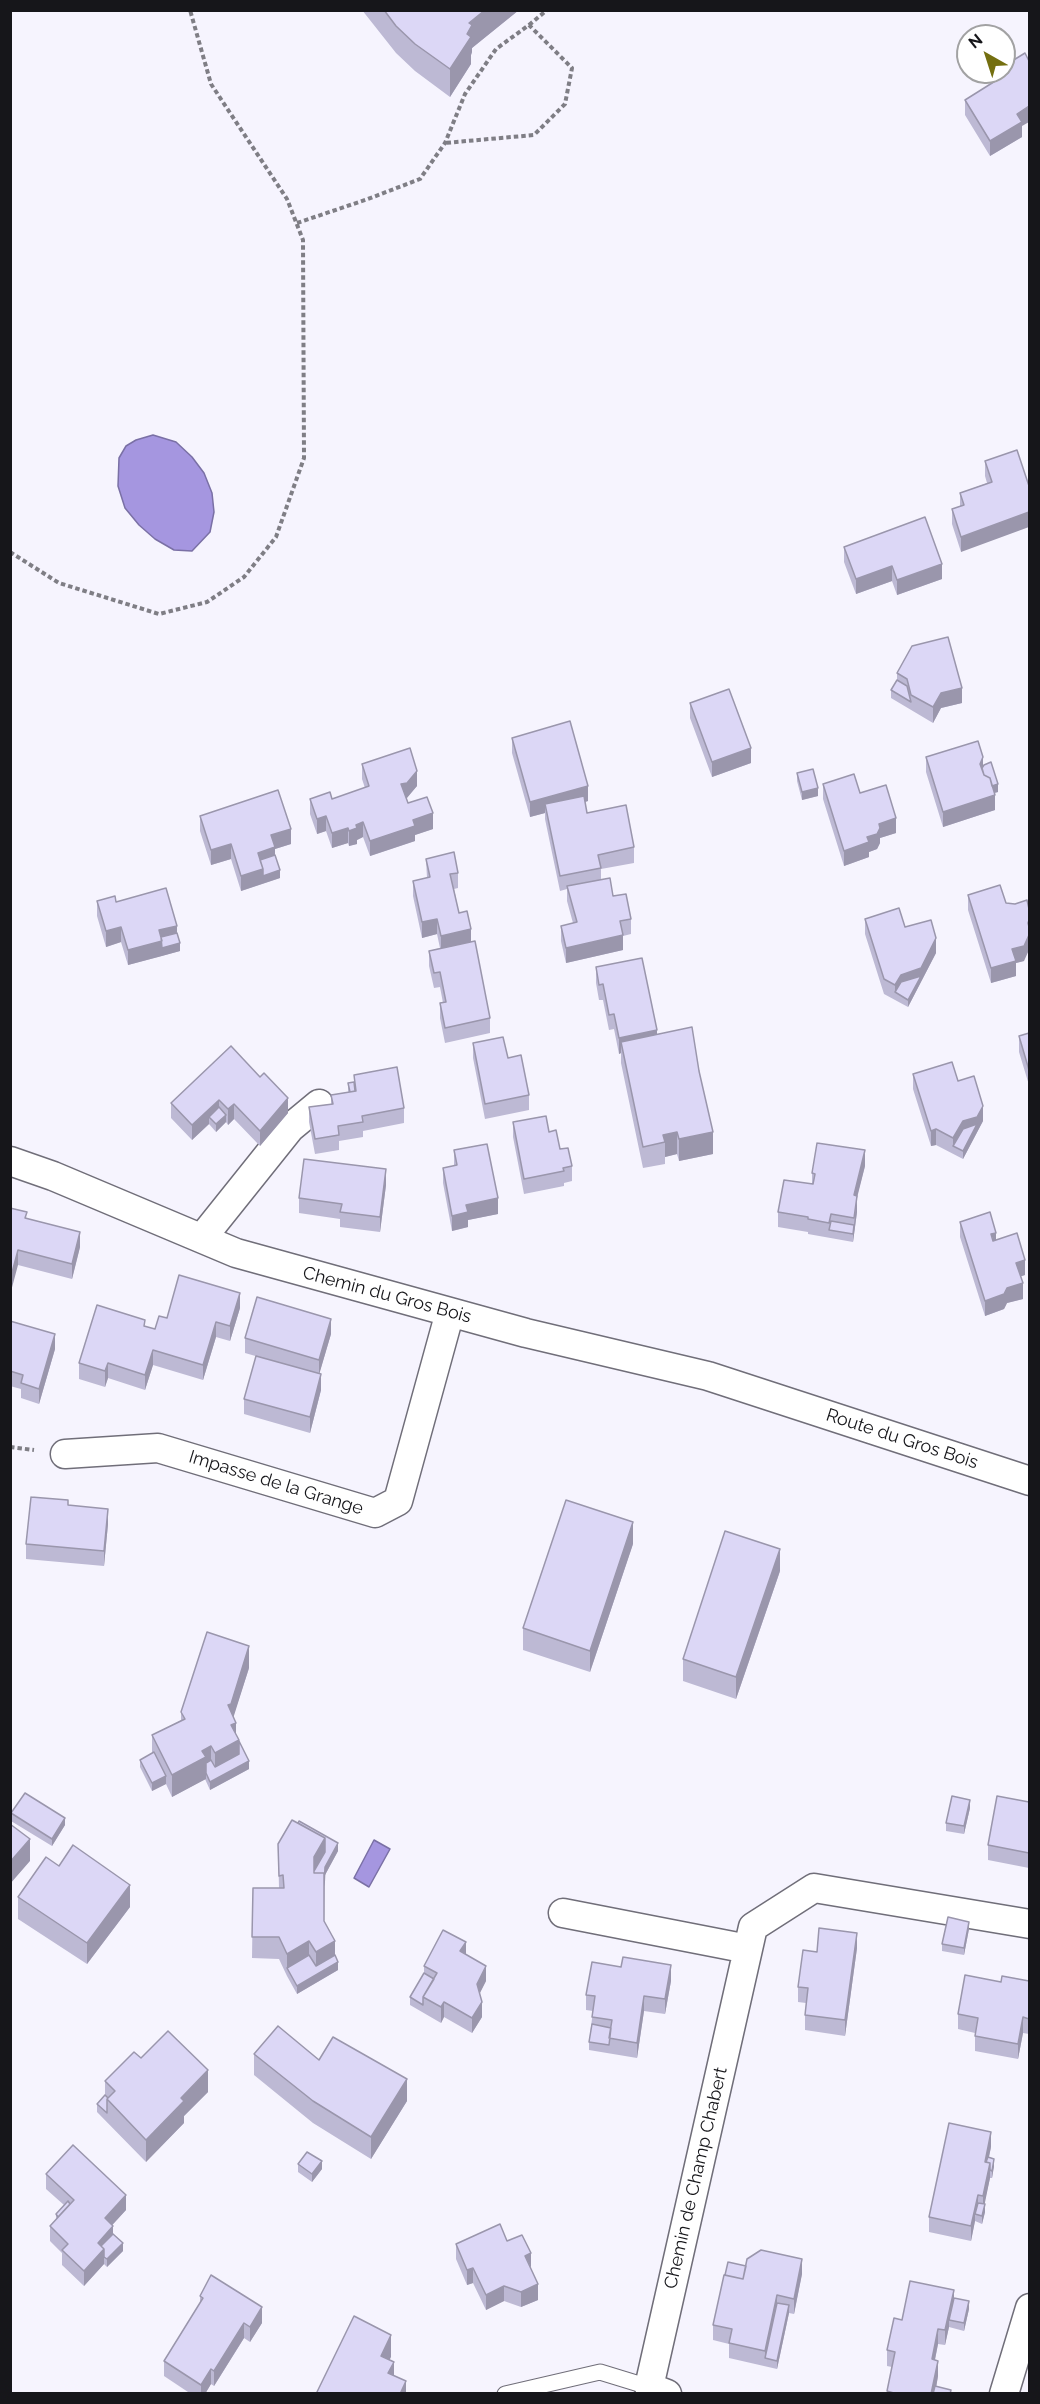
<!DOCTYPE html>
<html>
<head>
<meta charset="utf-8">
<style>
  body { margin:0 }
  #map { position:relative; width:1040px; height:2404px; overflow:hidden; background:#f6f4fe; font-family:Raleway,sans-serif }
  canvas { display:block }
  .frame { position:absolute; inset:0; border:12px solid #16161a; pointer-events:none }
  .north { position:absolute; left:956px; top:24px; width:60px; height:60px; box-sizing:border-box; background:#fff; border:2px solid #a2a2a3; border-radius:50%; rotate:321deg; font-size:16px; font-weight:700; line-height:24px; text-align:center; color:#16161a }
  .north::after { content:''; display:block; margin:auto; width:21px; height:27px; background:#746f10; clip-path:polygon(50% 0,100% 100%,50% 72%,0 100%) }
</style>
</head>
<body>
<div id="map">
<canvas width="1040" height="2404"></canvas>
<div class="frame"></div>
<div class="north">N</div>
</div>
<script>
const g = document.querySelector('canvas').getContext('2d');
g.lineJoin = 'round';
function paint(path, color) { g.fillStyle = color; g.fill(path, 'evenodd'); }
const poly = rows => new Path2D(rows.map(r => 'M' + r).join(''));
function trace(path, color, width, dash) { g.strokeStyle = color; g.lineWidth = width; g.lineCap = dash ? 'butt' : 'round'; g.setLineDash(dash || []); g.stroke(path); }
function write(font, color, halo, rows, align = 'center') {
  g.font = font + ' Raleway,sans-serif'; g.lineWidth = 5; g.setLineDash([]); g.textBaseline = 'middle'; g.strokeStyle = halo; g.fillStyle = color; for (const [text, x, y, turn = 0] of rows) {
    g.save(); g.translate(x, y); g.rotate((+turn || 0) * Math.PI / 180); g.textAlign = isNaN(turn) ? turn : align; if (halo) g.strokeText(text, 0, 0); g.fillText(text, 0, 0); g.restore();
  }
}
const water = poly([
  [153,435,176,442,192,457,204,473,212,493,214,512,210,532,192,551,174,550,155,539,139,525,125,508,118,486,119,458,126,446,136,440,153,435],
  [374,1840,390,1849,369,1887,354,1878,374,1840]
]);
const path = poly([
  [529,25,547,10],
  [297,223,368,199,420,179,445,143,465,94,496,49,529,25,572,68,565,104,534,135,445,143],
  [10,552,59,583,159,614,207,602,244,577,276,537,304,458,303,240,287,199,211,84,190,10],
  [10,1447,34,1450]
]);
const lane = poly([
  [505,2394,600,2372,649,2387]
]);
const street = poly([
  [10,1161,53,1176,236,1253,526,1333,708,1376,1030,1481],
  [202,1238,290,1128,319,1104],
  [65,1454,158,1448,375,1513,398,1501,450,1312],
  [563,1913,748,1949],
  [667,2394,649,2387,753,1927,814,1888,1030,1924],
  [1004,2394,1030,2308]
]);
const wall = poly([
  [362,10,519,10,472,48,472,52,471,55,471,64,450,97,415,71,396,53],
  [1029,61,1022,126,1022,137,990,156,965,115,965,100,1003,76,1004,66],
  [1017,450,961,552,952,524,952,509,960,506,960,493,987,483,985,476,985,461],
  [844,547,942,579,897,595,892,581,856,594,844,562],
  [897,673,962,703,941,708,933,723,891,698,891,690,897,680],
  [690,703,751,763,712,777,690,718],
  [512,738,588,801,585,802,587,813,634,847,634,863,601,869,601,879,631,919,631,934,623,936,623,950,566,963,561,941,561,926,573,923,567,901,567,889,560,891,545,819,545,813,530,817,512,753],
  [926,757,983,765,998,792,994,793,995,810,943,827,926,772],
  [362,764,417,786,406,798,408,803,433,829,415,835,415,841,370,856,363,837,357,840,357,844,349,846,348,843,332,848,326,831,317,834,310,814,310,799,332,799,365,788,362,779],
  [797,773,818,796,802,800,797,781],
  [823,784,860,793,896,833,880,838,880,843,877,849,869,852,869,857,844,866,823,799],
  [200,816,291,844,275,849,275,855,280,878,241,891,231,859,211,865,200,831],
  [426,859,458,873,458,888,454,889,459,913,471,942,490,1018,490,1033,445,1043,440,1018,440,1003,443,1003,440,987,434,988,429,966,429,951,440,948,437,934,422,938,413,896,413,881,427,878],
  [968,895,1024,961,1016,963,1016,976,991,983,968,910],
  [97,901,116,902,177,933,180,951,128,965,121,942,106,947,97,916],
  [865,919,905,927,936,953,908,1007,884,994,865,934],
  [596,967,657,1034,713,1154,679,1161,677,1154,665,1157,665,1164,643,1168,621,1063,621,1053,619,1054,614,1029,609,1030,603,1000,599,1000,596,983],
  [1029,1033,1029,1085,1019,1052,1019,1036],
  [473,1043,508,1058,529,1095,529,1110,485,1119,473,1058],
  [231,1046,288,1113,260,1146,234,1119,228,1125,226,1122,216,1132,209,1124,192,1140,171,1118,171,1103],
  [913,1074,958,1081,983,1121,963,1159,936,1145,931,1146,913,1089],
  [354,1075,404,1108,404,1123,363,1131,363,1137,339,1141,339,1150,315,1154,309,1122,309,1107,331,1104,331,1095,348,1092,348,1083,354,1082],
  [513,1122,549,1132,560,1149,572,1166,572,1181,564,1183,564,1186,524,1194,513,1137],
  [454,1150,498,1214,468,1220,468,1227,452,1231,443,1183,443,1168,454,1166],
  [865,1166,857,1196,857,1212,853,1242,808,1234,808,1232,778,1227,778,1212,812,1184,812,1173],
  [386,1185,380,1232,340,1227,340,1219,299,1213,299,1198],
  [10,1208,27,1218,80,1247,72,1279,18,1265],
  [960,1222,996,1240,1025,1275,1021,1276,1023,1299,1007,1303,1004,1309,985,1316,960,1237],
  [240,1308,230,1341,216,1337,203,1380,153,1365,145,1390,108,1378,105,1387,79,1379,79,1363,145,1326,155,1329,167,1318],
  [10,1321,55,1349,39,1404,21,1398,21,1389,10,1386],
  [331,1334,319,1374,321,1390,310,1433,244,1414,244,1399,259,1357,245,1353,245,1338],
  [68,1505,108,1524,104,1566,26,1559,26,1544],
  [633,1544,590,1672,523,1650,523,1628],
  [780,1571,736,1699,683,1681,683,1659],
  [249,1668,233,1717,236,1736,249,1769,210,1790,205,1779,172,1797,166,1784,152,1791,140,1767,140,1760,152,1753,152,1735,181,1720,181,1712],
  [1029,1802,1029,1868,988,1860,988,1845],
  [970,1808,964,1834,946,1831,946,1823],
  [11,1813,65,1825,52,1846,11,1821],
  [278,1844,338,1851,325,1875,324,1921,338,1970,297,1994,287,1976,279,1959,252,1958,253,1888,279,1888],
  [59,1866,130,1907,87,1964,18,1919,18,1897],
  [969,1929,964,1955,942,1951,942,1944],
  [857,1948,845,2036,805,2030,805,2015,806,2003,798,2002,798,1987,817,1952],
  [466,1955,486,1981,479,1994,482,2017,472,2033,444,2017,441,2023,410,2005,410,1997,424,1973,424,1966],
  [671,1981,665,2014,644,2011,637,2058,589,2050,589,2042,593,2011,586,2010,586,1995],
  [1029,1981,1029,2034,1023,2033,1018,2059,975,2051,975,2033,958,2029,958,2014,1001,1982],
  [254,2054,319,2060,407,2101,371,2159,313,2123,254,2075],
  [141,2058,208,2092,184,2116,184,2123,146,2162,97,2112,97,2104,105,2095,105,2081],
  [991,2147,989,2157,994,2166,992,2178,990,2178,984,2204,985,2212,982,2224,975,2221,971,2241,929,2232,929,2217],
  [298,2164,322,2169,312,2182,298,2172],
  [46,2174,126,2210,112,2225,113,2234,123,2251,107,2267,104,2264,84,2286,62,2265,62,2253,50,2241,50,2226,56,2220,56,2214,64,2205,46,2189],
  [507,2241,530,2268,538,2300,521,2307,504,2301,486,2310,473,2283,467,2285,456,2259,456,2244],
  [746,2266,802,2274,794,2314,789,2313,777,2369,729,2358,729,2344,713,2340,713,2325,725,2275],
  [200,2296,262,2323,250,2342,244,2338,214,2386,211,2384,205,2394,191,2394,164,2376,164,2361,200,2304],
  [954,2298,969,2309,964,2331,949,2327,945,2345,938,2344,935,2360,938,2376,936,2387,951,2394,887,2394,892,2367,887,2366,887,2350,902,2320]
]);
const shadedWall = poly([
  [485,10,519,10,472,48,472,52,471,55,471,64,450,97,450,69,467,34,469,23],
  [1029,106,1029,122,1022,126,1022,137,990,156,990,141,1017,114],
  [1029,512,1029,527,961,552,961,537],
  [942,564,942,579,897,595,897,580],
  [892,566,892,581,856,594,856,579],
  [962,688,962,703,941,708,933,723,933,707,941,693],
  [751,748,751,763,712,777,712,762],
  [983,757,983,772,980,764],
  [417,771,417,786,407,798,401,799,401,784],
  [998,784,998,792,990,794,990,787],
  [588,786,588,801,547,813,545,804,545,813,530,817,530,802],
  [818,788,818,796,802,800,802,792],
  [995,795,995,810,943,827,943,812],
  [433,813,433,829,415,835,415,841,370,856,370,841,413,820],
  [326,816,326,831,317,834,317,819],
  [896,818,896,833,880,838,880,843,877,849,869,852,869,857,844,866,844,851,867,837,879,824],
  [363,822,363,837,357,840,357,844,349,846,349,831,356,825],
  [348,828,348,843,332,848,332,833],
  [291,829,291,844,275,849,275,862,260,867,258,853,271,835],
  [231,844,231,859,211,865,211,850],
  [263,869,280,870,280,878,241,891,241,876],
  [437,919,437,934,422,938,422,922],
  [1029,920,1029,950,1024,961,1016,963,1016,976,991,983,991,968,1012,949],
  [177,926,177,941,162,945,162,956,128,965,128,950,159,930],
  [121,927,121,942,106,947,106,931],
  [471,929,471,945,441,951,441,936],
  [623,935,623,950,566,963,566,948],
  [936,938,936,953,908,1007,908,1000,895,992,895,1000,895,985,901,975],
  [180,943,180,951,162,956,162,948],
  [657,1030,657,1046,621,1042,621,1053,619,1054,619,1038],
  [288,1098,288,1113,260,1146,260,1131],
  [219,1100,219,1115,209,1117,209,1124,192,1140,192,1125],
  [234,1104,234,1119,228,1125,228,1109],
  [983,1106,983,1121,963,1159,963,1151,953,1146,953,1154,953,1138,963,1121],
  [226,1115,226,1122,216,1132,216,1124],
  [936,1129,936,1145,931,1146,931,1131],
  [677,1132,677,1154,665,1157,665,1142,663,1135],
  [713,1132,713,1154,679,1161,679,1139],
  [865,1150,865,1166,854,1210,854,1195],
  [386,1169,386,1185,380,1232,380,1217],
  [857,1196,857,1212,853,1242,853,1234],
  [498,1198,498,1214,468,1220,468,1227,452,1231,452,1216,466,1205],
  [80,1232,80,1247,72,1279,72,1264],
  [996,1233,996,1248,991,1234],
  [18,1250,18,1265,10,1295,10,1280],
  [1025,1260,1025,1275,1016,1278,1016,1263],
  [1023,1283,1023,1299,1007,1303,1004,1309,985,1316,985,1301,1007,1288],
  [240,1293,240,1308,230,1341,230,1326],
  [331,1319,331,1334,319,1375,319,1360],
  [216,1322,216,1337,203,1380,203,1365],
  [55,1334,55,1349,39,1404,39,1389],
  [153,1350,153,1365,145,1390,145,1375],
  [108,1363,108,1378,105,1387,105,1371],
  [321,1374,321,1390,310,1433,310,1417],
  [108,1509,108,1524,104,1566,104,1551],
  [633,1522,633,1544,590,1672,590,1651],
  [780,1549,780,1571,736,1699,736,1677],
  [249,1646,249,1668,231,1725,228,1705],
  [236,1723,236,1742,239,1740,239,1762,215,1775,215,1753,231,1725],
  [211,1746,211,1768,206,1771,206,1779,172,1797,172,1775,202,1751],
  [249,1761,249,1769,210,1790,210,1782],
  [166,1776,166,1784,152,1791,152,1783],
  [970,1800,970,1808,964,1834,964,1826],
  [65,1818,65,1825,52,1846,52,1839],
  [325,1838,325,1860,314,1878,314,1857],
  [30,1839,30,1861,10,1884,10,1862],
  [338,1843,338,1851,325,1875,325,1867],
  [130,1885,130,1907,87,1964,87,1943],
  [969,1922,969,1929,964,1955,964,1948],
  [857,1933,857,1948,845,2036,845,2020],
  [309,1941,309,1963,287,1968,287,1976,287,1954],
  [335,1941,335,1963,316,1973,316,1952],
  [466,1942,466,1957,460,1951],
  [338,1962,338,1970,297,1994,297,1986],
  [671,1965,671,1981,665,2014,665,1999],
  [486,1966,486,1981,477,1999,477,1984],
  [644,1996,644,2011,637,2058,637,2043],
  [444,2002,444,2017,441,2023,441,2007],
  [482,2002,482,2017,472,2033,472,2018],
  [1023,2017,1023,2033,1018,2059,1018,2044],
  [208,2070,208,2092,184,2116,184,2123,146,2162,146,2140,181,2098],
  [407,2079,407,2101,371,2159,371,2137],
  [991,2132,991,2147,986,2170,985,2162],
  [994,2159,994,2166,992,2178,992,2171],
  [322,2161,322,2169,312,2182,312,2174],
  [990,2163,990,2178,983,2212,983,2196],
  [126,2195,126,2210,105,2233,105,2218],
  [978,2195,978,2210,975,2214,975,2221,971,2241,971,2226],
  [985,2204,985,2212,982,2224,982,2216],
  [113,2226,113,2241,104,2251,104,2264,84,2286,84,2271,98,2243],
  [123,2243,123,2251,107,2267,107,2259],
  [531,2253,531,2268,525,2256],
  [802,2259,802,2274,794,2314,794,2299],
  [473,2268,473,2283,467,2285,467,2270],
  [538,2284,538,2300,521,2307,521,2292],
  [504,2286,504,2301,486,2310,486,2295],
  [954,2290,954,2305,949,2320,949,2327,945,2345,945,2330],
  [777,2295,777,2310,765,2358,765,2366,765,2351],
  [969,2301,969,2309,964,2331,964,2323],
  [789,2305,789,2313,777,2369,777,2361],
  [262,2307,262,2323,250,2342,250,2327],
  [244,2323,244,2338,214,2386,214,2371],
  [938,2329,938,2344,932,2374,932,2359],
  [391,2335,391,2357,381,2378,381,2356],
  [938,2361,938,2376,935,2394,931,2394],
  [394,2362,394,2384,388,2373],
  [211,2369,211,2384,205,2394,201,2394,201,2385],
  [406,2381,406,2394,400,2394]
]);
const building = poly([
  [384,10,485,10,469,23,472,25,467,34,471,37,450,69,415,44,396,26,384,10],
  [1025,53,1029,61,1029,106,1017,114,1022,122,990,141,965,100,1008,73,1004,68,1004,66,1025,53],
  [1017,450,1029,486,1029,512,961,537,952,509,964,505,960,493,992,482,985,461,1017,450],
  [925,517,942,564,897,580,892,566,856,579,844,547,925,517],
  [948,637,962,688,941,693,933,707,911,695,907,679,897,673,912,646,948,637],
  [897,680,907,686,911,702,891,690,897,680],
  [729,689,751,748,712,762,690,703,729,689],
  [570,721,588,786,530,802,512,738,570,721],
  [978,741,983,757,980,764,984,775,990,778,995,795,943,812,926,757,978,741],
  [410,748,417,771,407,783,401,784,408,803,427,797,433,813,413,820,415,826,370,841,363,822,356,825,357,828,349,831,348,828,332,833,326,816,317,819,310,799,330,792,332,799,369,786,362,764,410,748],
  [991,762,998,784,992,786,990,778,984,775,982,768,984,765,991,762],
  [813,769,818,788,802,792,797,773,813,769],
  [854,774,860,793,886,785,896,818,879,824,880,828,877,834,867,837,869,842,844,851,823,784,854,774],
  [278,790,291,829,271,835,275,847,258,853,263,869,241,876,231,844,211,850,200,816,278,790],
  [584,796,587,813,626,805,634,847,598,855,601,868,560,876,545,804,584,796],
  [454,852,458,873,450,874,459,913,467,911,471,929,441,936,437,919,422,922,413,881,430,877,426,859,454,852],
  [275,855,280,870,263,876,263,869,260,860,275,855],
  [610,878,613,896,626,894,631,919,620,921,623,935,566,948,561,926,577,922,567,886,610,878],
  [1000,885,1006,903,1015,904,1027,900,1029,909,1029,920,1028,923,1029,927,1029,935,1024,946,1012,949,1016,961,991,968,968,895,1000,885],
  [166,888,177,926,159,930,162,941,128,950,121,927,106,931,97,901,115,896,116,902,166,888],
  [899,908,905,927,931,920,936,938,921,968,901,975,895,985,884,979,865,919,899,908],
  [177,933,180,943,162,948,161,937,177,933],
  [475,941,490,1018,445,1028,440,1003,446,1002,440,972,434,973,429,951,475,941],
  [642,958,657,1030,619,1038,614,1014,609,1015,603,984,599,985,596,967,642,958],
  [921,976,908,1000,895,992,901,982,921,976],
  [692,1027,699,1071,713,1132,679,1139,677,1132,663,1135,665,1142,643,1147,621,1042,692,1027],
  [1029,1033,1029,1070,1019,1036,1029,1033],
  [503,1037,508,1058,521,1055,529,1095,485,1104,473,1043,503,1037],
  [231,1046,260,1077,264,1073,288,1098,260,1131,234,1104,228,1109,219,1100,192,1125,171,1103,231,1046],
  [952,1062,958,1081,974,1076,983,1106,977,1117,963,1121,953,1138,936,1129,931,1131,913,1074,952,1062],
  [397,1067,404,1108,362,1116,363,1122,338,1126,339,1135,315,1139,309,1107,333,1104,331,1095,356,1091,354,1075,397,1067],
  [354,1082,355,1091,350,1092,348,1083,354,1082],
  [219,1107,226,1115,216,1124,209,1117,219,1107],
  [546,1116,549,1132,556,1130,560,1149,568,1148,572,1166,563,1168,564,1171,524,1179,513,1122,546,1116],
  [977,1124,963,1151,953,1146,963,1129,977,1124],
  [817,1143,865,1150,854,1195,857,1196,854,1218,831,1214,829,1223,808,1219,808,1217,778,1212,784,1180,813,1184,815,1174,812,1173,817,1143],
  [487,1144,498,1198,466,1205,468,1212,452,1216,443,1168,457,1165,454,1150,487,1144],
  [304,1159,386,1169,380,1217,340,1212,342,1204,299,1198,304,1159],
  [10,1208,27,1212,25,1218,80,1232,72,1264,18,1250,10,1280,10,1208],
  [990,1212,996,1233,991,1234,993,1241,1017,1233,1025,1260,1016,1263,1023,1283,1007,1288,1004,1294,985,1301,960,1222,990,1212],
  [831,1221,854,1225,853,1234,829,1230,831,1221],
  [179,1275,240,1293,230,1326,216,1322,203,1365,153,1350,145,1375,108,1363,105,1371,79,1363,97,1305,145,1320,144,1326,155,1329,159,1316,167,1318,179,1275],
  [257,1297,331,1319,319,1360,245,1338,257,1297],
  [10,1321,55,1334,39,1389,21,1383,23,1375,10,1371,10,1321],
  [256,1356,321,1374,310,1417,244,1399,256,1356],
  [31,1497,68,1500,68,1505,108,1509,104,1551,26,1544,31,1497],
  [566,1500,633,1522,590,1651,523,1628,566,1500],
  [725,1531,780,1549,736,1677,683,1659,725,1531],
  [207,1632,249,1646,231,1704,228,1705,236,1723,231,1725,239,1740,215,1753,211,1746,202,1751,206,1757,172,1775,152,1735,185,1719,181,1712,207,1632],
  [239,1741,249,1761,210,1782,206,1773,206,1763,211,1760,215,1767,239,1754,239,1741],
  [154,1752,166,1776,152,1783,140,1760,154,1752],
  [25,1793,65,1818,52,1839,11,1813,25,1793],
  [952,1796,970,1800,964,1826,946,1823,952,1796],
  [997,1796,1029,1802,1029,1853,988,1845,997,1796],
  [292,1820,325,1838,314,1857,314,1873,324,1873,324,1921,335,1941,316,1952,309,1941,287,1954,279,1937,252,1937,253,1888,284,1888,283,1875,279,1876,278,1844,292,1820],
  [299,1821,338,1843,325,1867,324,1887,324,1873,314,1873,314,1871,325,1852,325,1838,298,1823,299,1821],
  [10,1824,30,1839,10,1862,10,1824],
  [73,1845,130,1885,87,1943,18,1897,46,1857,59,1866,73,1845],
  [948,1917,969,1922,964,1948,942,1944,948,1917],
  [819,1928,857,1933,845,2020,805,2015,808,1988,798,1987,803,1950,817,1952,819,1928],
  [443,1930,466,1942,460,1951,486,1966,477,1984,482,2002,472,2018,444,2002,441,2007,423,1997,437,1973,424,1966,443,1930],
  [309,1955,316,1966,335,1955,338,1962,297,1986,287,1968,309,1955],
  [623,1957,671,1965,665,1999,644,1996,637,2043,609,2038,612,2020,592,2017,595,1996,586,1995,592,1962,621,1967,623,1957],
  [424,1973,434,1979,423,1997,423,2005,410,1997,424,1973],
  [965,1975,1001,1982,1002,1976,1029,1981,1029,2019,1023,2017,1018,2044,975,2036,978,2018,958,2014,965,1975],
  [592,2024,611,2028,609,2045,589,2042,592,2024],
  [278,2026,319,2060,333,2037,407,2079,371,2137,313,2101,254,2054,278,2026],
  [168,2031,208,2070,181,2098,184,2101,146,2140,107,2099,115,2091,105,2081,134,2052,141,2058,168,2031],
  [105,2095,108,2098,107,2099,107,2113,97,2104,105,2095],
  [949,2123,991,2132,985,2162,990,2163,983,2196,978,2195,971,2226,929,2217,949,2123],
  [73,2145,126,2195,105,2218,113,2226,98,2243,104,2249,84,2271,62,2250,68,2244,50,2226,74,2200,46,2174,73,2145],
  [307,2152,322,2161,312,2174,298,2164,307,2152],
  [988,2157,994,2159,992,2171,990,2170,990,2163,986,2162,988,2157],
  [68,2201,70,2204,58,2217,56,2214,68,2201],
  [978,2203,985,2204,982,2216,975,2214,978,2203],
  [500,2224,507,2241,522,2235,531,2253,525,2256,538,2284,521,2292,504,2286,486,2295,473,2268,467,2270,456,2244,500,2224],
  [113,2234,123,2243,107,2259,104,2257,104,2249,101,2246,113,2234],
  [761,2250,802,2259,794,2299,777,2295,765,2351,729,2343,732,2329,713,2325,724,2275,743,2279,747,2259,761,2250],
  [728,2262,746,2266,743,2279,725,2275,728,2262],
  [211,2275,262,2307,250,2327,244,2323,214,2371,211,2369,201,2385,164,2361,203,2298,200,2296,211,2275],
  [910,2281,954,2290,945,2330,938,2329,932,2359,938,2361,931,2394,897,2394,887,2391,895,2352,887,2350,894,2318,902,2320,910,2281],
  [954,2298,969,2301,964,2323,949,2320,954,2298],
  [777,2303,789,2305,777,2361,765,2358,777,2303],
  [354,2316,391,2335,381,2356,394,2362,388,2373,406,2381,400,2394,316,2394,354,2316],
  [935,2386,951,2390,950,2394,933,2394,935,2386]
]);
const streetNames = [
  ["Chemin du Gros Bois",387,1295,15],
  ["Route du Gros Bois",902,1439,18],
  ["Impasse de la Grange",276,1483,17],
  ["Chemin de Champ Chabert",696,2178,-77]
];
paint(water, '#a596e0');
trace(water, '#7a70a5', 1.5);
trace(lane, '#706e79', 17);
trace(street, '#706e79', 31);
trace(path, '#7f7e85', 4, [4.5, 3]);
trace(lane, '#fff', 15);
trace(street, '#fff', 28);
paint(wall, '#bdb9d4');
paint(shadedWall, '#9a96ac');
paint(building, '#dcd7f6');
trace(building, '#9a96ac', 1.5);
write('18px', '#16161a', '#fff', streetNames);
</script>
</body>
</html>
